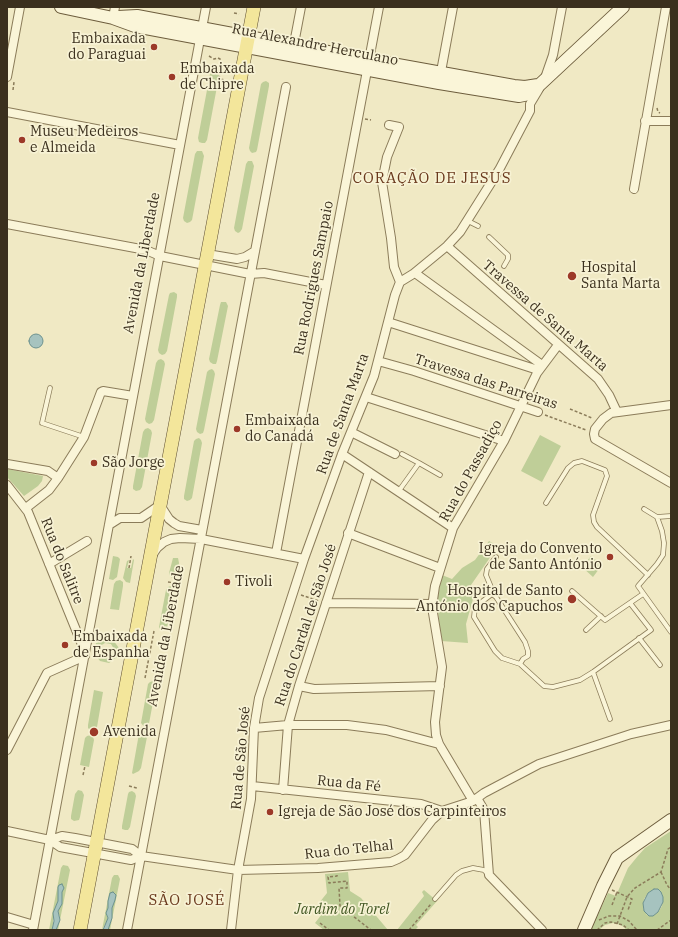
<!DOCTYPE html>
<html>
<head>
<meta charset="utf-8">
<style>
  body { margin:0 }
  #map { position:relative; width:678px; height:937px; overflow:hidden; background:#f0e9c4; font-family:"IBM Plex Serif",serif }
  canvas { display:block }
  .frame { position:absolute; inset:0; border:8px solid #3b301e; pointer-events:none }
</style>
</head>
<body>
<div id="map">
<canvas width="678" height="937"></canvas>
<div class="frame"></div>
</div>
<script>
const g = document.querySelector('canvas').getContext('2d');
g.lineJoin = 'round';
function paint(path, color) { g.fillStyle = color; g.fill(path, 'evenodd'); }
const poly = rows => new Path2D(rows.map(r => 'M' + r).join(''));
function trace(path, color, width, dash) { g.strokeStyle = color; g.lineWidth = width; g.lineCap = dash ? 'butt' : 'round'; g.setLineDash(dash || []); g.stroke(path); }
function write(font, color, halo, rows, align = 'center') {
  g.font = font + ' "IBM Plex Serif",serif'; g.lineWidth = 3.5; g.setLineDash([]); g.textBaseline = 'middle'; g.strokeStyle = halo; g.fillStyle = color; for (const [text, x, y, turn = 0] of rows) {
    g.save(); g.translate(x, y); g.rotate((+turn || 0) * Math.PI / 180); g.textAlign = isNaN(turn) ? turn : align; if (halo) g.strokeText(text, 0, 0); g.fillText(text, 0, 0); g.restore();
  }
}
const green = poly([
  [215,71,218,73,219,76,207,140,205,143,202,143,199,142,198,138,210,74,212,72],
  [266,81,269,83,269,86,257,150,256,152,252,153,250,151,249,148,261,84,263,82],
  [197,151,202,151,204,156,192,220,190,222,187,223,184,221,183,218,195,154],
  [248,161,252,161,254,166,242,229,240,232,238,233,235,231,234,228,246,164],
  [174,292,177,294,177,297,167,351,165,354,162,355,159,353,158,350,169,295,170,293],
  [221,302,226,302,228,306,217,361,216,364,213,364,210,362,209,359,220,305],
  [161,359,164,361,165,364,154,420,152,423,149,424,146,422,145,419,156,363,158,360],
  [212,369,214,371,215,374,204,430,203,433,200,434,197,432,196,429,207,372,209,370],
  [148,428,151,430,152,433,142,487,140,490,136,491,133,489,133,486,143,432,145,429],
  [540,435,561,446,542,482,521,471],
  [199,438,201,440,202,443,192,498,190,500,187,501,184,499,184,496,194,441,196,439],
  [7,469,43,476,42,481,38,486,24,496,7,477],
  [489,541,498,546,471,585,475,592,466,624,468,643,441,641,437,601,442,575,452,579,462,568,475,560],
  [113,556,118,557,120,559,117,577,113,580,109,579],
  [591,556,602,565,593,577,582,567],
  [173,558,178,558,179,563,177,575,176,578,172,578,170,576,169,573],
  [133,559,134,560,130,583,126,582,123,578,127,561,129,560,127,568,131,568],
  [120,580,123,582,123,586,119,610,110,609,114,584,116,581],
  [171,586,173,588,174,591,167,628,165,630,162,631,160,629,159,627,166,590,168,587],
  [104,638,113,640,119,648,117,657,109,663,100,661,94,653,96,643],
  [105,643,111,644,114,649,113,655,108,658,102,657,99,652,100,646],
  [153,681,156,683,156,686,148,729,147,730,141,723,148,684,150,682],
  [94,690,103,692,97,727,95,730,91,731,88,728,88,725],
  [142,727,146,733,147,737,141,768,139,771,133,774,132,773,140,728],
  [91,735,93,737,94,740,89,767,80,765,85,738,87,736],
  [78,790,82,791,84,795,80,817,79,820,74,821,71,819,71,816,75,794],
  [132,791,135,793,136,796,130,827,128,830,125,830,122,829,122,826,128,794,129,792],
  [671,831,671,930,627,930,621,925,613,923,605,925,599,930,586,930,593,919,597,917,608,893,616,896,628,868,637,857,645,848],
  [659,890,663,896,662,906,659,911,654,915,651,916,647,915,643,908,644,899,648,893],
  [63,865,68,866,70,870,58,930,56,929,60,918,58,911,62,900,62,892,58,887,58,901,53,913,53,924,52,930,49,930,61,868],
  [348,872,350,891,361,898,388,930,324,930,315,923,322,914,315,908,327,893,325,874],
  [114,875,118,875,120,879,110,930,108,930,108,929,112,918,112,908,114,902,110,895,108,908,106,913,108,919,102,930,112,878],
  [424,890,437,901,416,925,418,927,415,930,397,930,424,896,422,892]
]);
const water = poly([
  '29 341a7 7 0 1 1 14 0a7 7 0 1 1-14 0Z',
  [62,884,64,888,62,892,62,904,58,911,60,920,56,930,52,930,54,921,53,913,58,901,58,887,59,885,62,884],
  [654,889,658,889,661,892,663,897,663,902,658,912,653,916,649,916,644,911,643,903,648,893,654,889],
  [113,892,116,895,115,900,112,908,112,918,108,930,103,930,108,918,106,913,108,908,108,901,110,893,113,892]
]);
const path = poly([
  [234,13,239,14],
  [209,56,214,59,218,58,220,59,222,62,219,79,225,80],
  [13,90,14,82],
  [657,108,658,112,660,113],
  [365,119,371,120],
  [570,409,592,418],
  [545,415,586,430],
  [129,568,131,556],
  [168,582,176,583],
  [301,595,319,601],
  [145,678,154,631],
  [83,775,85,766],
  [129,786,137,788],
  [7,818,7,819],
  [661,872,667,885,671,890],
  [337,875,337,876,328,877,329,883,347,881,347,888,339,888,340,906,371,930],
  [612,890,632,899,628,910],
  [612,905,617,892],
  [599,920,609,916,620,916,629,921,637,930],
  [320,923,329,930],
  [617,924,627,897,635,888,661,872,668,849,671,847],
  [409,930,431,904],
  [597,930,605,923,611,922,623,925,629,930],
  [657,930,671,920]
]);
const lane = poly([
  [468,221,478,226],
  [489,237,508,255,508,259,504,266],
  [50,388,42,423,84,437],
  [419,463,440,475],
  [398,492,419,463,402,454],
  [546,503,568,468,574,463,582,461,605,470,607,476,593,515,594,522,597,527,648,575],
  [644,509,657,517,671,516],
  [657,517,662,531,664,543,663,555,657,564,638,586,671,632],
  [496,557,487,569,486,575,491,587,492,594,475,607,474,617,495,651,502,658,520,664,544,686,553,687,580,680,593,672,651,630,630,603],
  [572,591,605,620,643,594],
  [492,594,496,597,525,642,528,651,528,656,523,659,520,664],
  [586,630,601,616],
  [639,638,660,665],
  [593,672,610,719],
  [435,899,456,875,462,871,473,868,484,870,488,874]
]);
const street = poly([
  [113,18,115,7],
  [293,49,301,7],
  [7,77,20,7],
  [440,77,453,7],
  [545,78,553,55,562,7],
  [7,112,180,145],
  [645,121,671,121],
  [389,125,399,127,387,157,382,182,391,238,394,267,400,282],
  [634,189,666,7],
  [7,224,146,250,160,256,250,274,264,273,326,285],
  [447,246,598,379,609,395,617,412],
  [207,254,237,259,245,257,255,251],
  [415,273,542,365],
  [388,322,538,370],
  [378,361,414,371,538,412],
  [366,397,504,441],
  [671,405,611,413,603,419,595,429,594,434,595,439,671,483],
  [351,432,395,454],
  [342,454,453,528],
  [7,464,48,471,58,478],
  [7,485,28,512,85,652],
  [26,508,49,490,58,478,84,437,101,392,103,391,133,396],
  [109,525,120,518,141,518,160,505,169,519,174,523,179,526,202,530],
  [348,533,440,568],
  [276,553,379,7],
  [153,554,157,548,164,542,171,539,180,538,201,539,304,559],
  [49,564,87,541],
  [326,603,432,604],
  [299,686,314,689,440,686],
  [254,728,288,725,347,725,386,730,439,744],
  [7,750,47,673,85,656],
  [252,786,421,804,442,811],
  [283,790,288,725,299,686,369,472],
  [477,798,484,810,489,875,542,930],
  [473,801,439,744,436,735,435,722,442,667,432,607,435,586,453,528,504,441,537,373,558,345],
  [7,831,50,840,60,847,131,860,141,856,238,870,318,868,391,862,398,859,405,855,432,820,442,811,473,801,484,793,539,764,631,734,671,725],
  [50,840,62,836,75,838,132,849,141,856],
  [7,917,34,925],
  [33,930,206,7],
  [127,930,286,87],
  [231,930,238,870,251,799,254,728,259,698,304,559,342,454,374,376,395,295,400,282,413,274,447,246,460,232,499,170,530,111,530,104,539,89]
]);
const secondary = poly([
  [61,7,113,18,135,26,439,83,519,96,529,94,534,90,623,7],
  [118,17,137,16,381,62,514,86,525,87,538,85],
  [584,930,603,886,617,858,671,820]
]);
const primary = poly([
  [80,930,254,7]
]);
const markers = [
  [154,47,4,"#9c3928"],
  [172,77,4,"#9c3928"],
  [22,140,4,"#9c3928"],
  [572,276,5,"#9c3928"],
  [237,429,4,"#9c3928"],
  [94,463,4,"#9c3928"],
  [610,557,4,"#9c3928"],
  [227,582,4,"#9c3928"],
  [572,599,5,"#9c3928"],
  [65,645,4,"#9c3928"],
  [94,732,5,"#9c3928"],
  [270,812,4,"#9c3928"]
];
const poiNames = [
  ["Embaixada",146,39,"right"],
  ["do Paraguai",146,55,"right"],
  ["Embaixada",180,69],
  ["de Chipre",180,85],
  ["Museu Medeiros",30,132],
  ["e Almeida",30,148],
  ["Hospital",581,268],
  ["Santa Marta",581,284],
  ["Embaixada",245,421],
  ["do Canadá",245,437],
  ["São Jorge",102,463],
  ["Igreja do Convento",602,549,"right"],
  ["de Santo António",602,565,"right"],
  ["Tivoli",235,582],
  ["Hospital de Santo",563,591,"right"],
  ["António dos Capuchos",563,607,"right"],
  ["Embaixada",73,637],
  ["de Espanha",73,653],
  ["Avenida",103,732],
  ["Igreja de São José dos Carpinteiros",278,812]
];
const streetNames = [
  ["Rua Alexandre Herculano",315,45,11],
  ["Avenida da Liberdade",142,263,-79],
  ["Rua Rodrigues Sampaio",314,278,-79],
  ["Travessa de Santa Marta",545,316,41],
  ["Travessa das Parreiras",486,382,18],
  ["Rua de Santa Marta",343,414,-70],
  ["Rua do Passadiço",471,471,-61],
  ["Rua do Salitre",62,561,68],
  ["Rua do Cardal de São José",306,625,-72],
  ["Avenida da Liberdade",166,636,-79],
  ["Rua de São José",241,758,-85],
  ["Rua da Fé",349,784,6],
  ["Rua do Telhal",349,850,-6]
];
const parkNames = [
  ["Jardim do Torel",342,910]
];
const neighbourhoodNames = [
  ["CORAÇÃO DE JESUS",432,179],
  ["SÃO JOSÉ",187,901]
];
paint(green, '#bfce98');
paint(water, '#a6c3bf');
trace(water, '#6c918e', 1);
trace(lane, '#8b7c5a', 5.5);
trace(street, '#8b7c5a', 10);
trace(secondary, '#6d5d3d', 14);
trace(primary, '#59492e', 14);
trace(path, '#8b7c5a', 1.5, [3, 2]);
trace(lane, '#faf5d8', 4);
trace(street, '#faf5d8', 8);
trace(secondary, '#faf5d8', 12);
trace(primary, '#f3e69b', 13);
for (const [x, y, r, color] of markers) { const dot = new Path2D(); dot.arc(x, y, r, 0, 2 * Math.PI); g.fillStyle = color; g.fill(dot); trace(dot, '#f7f2d4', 1.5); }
write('14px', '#3b301e', '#f7f2d4', poiNames, 'left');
write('14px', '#3b301e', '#f7f2d4', streetNames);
write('italic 14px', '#435824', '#f7f2d4', parkNames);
g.letterSpacing = '1px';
write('15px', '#69381c', '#f7f2d4', neighbourhoodNames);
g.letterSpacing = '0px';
</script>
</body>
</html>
